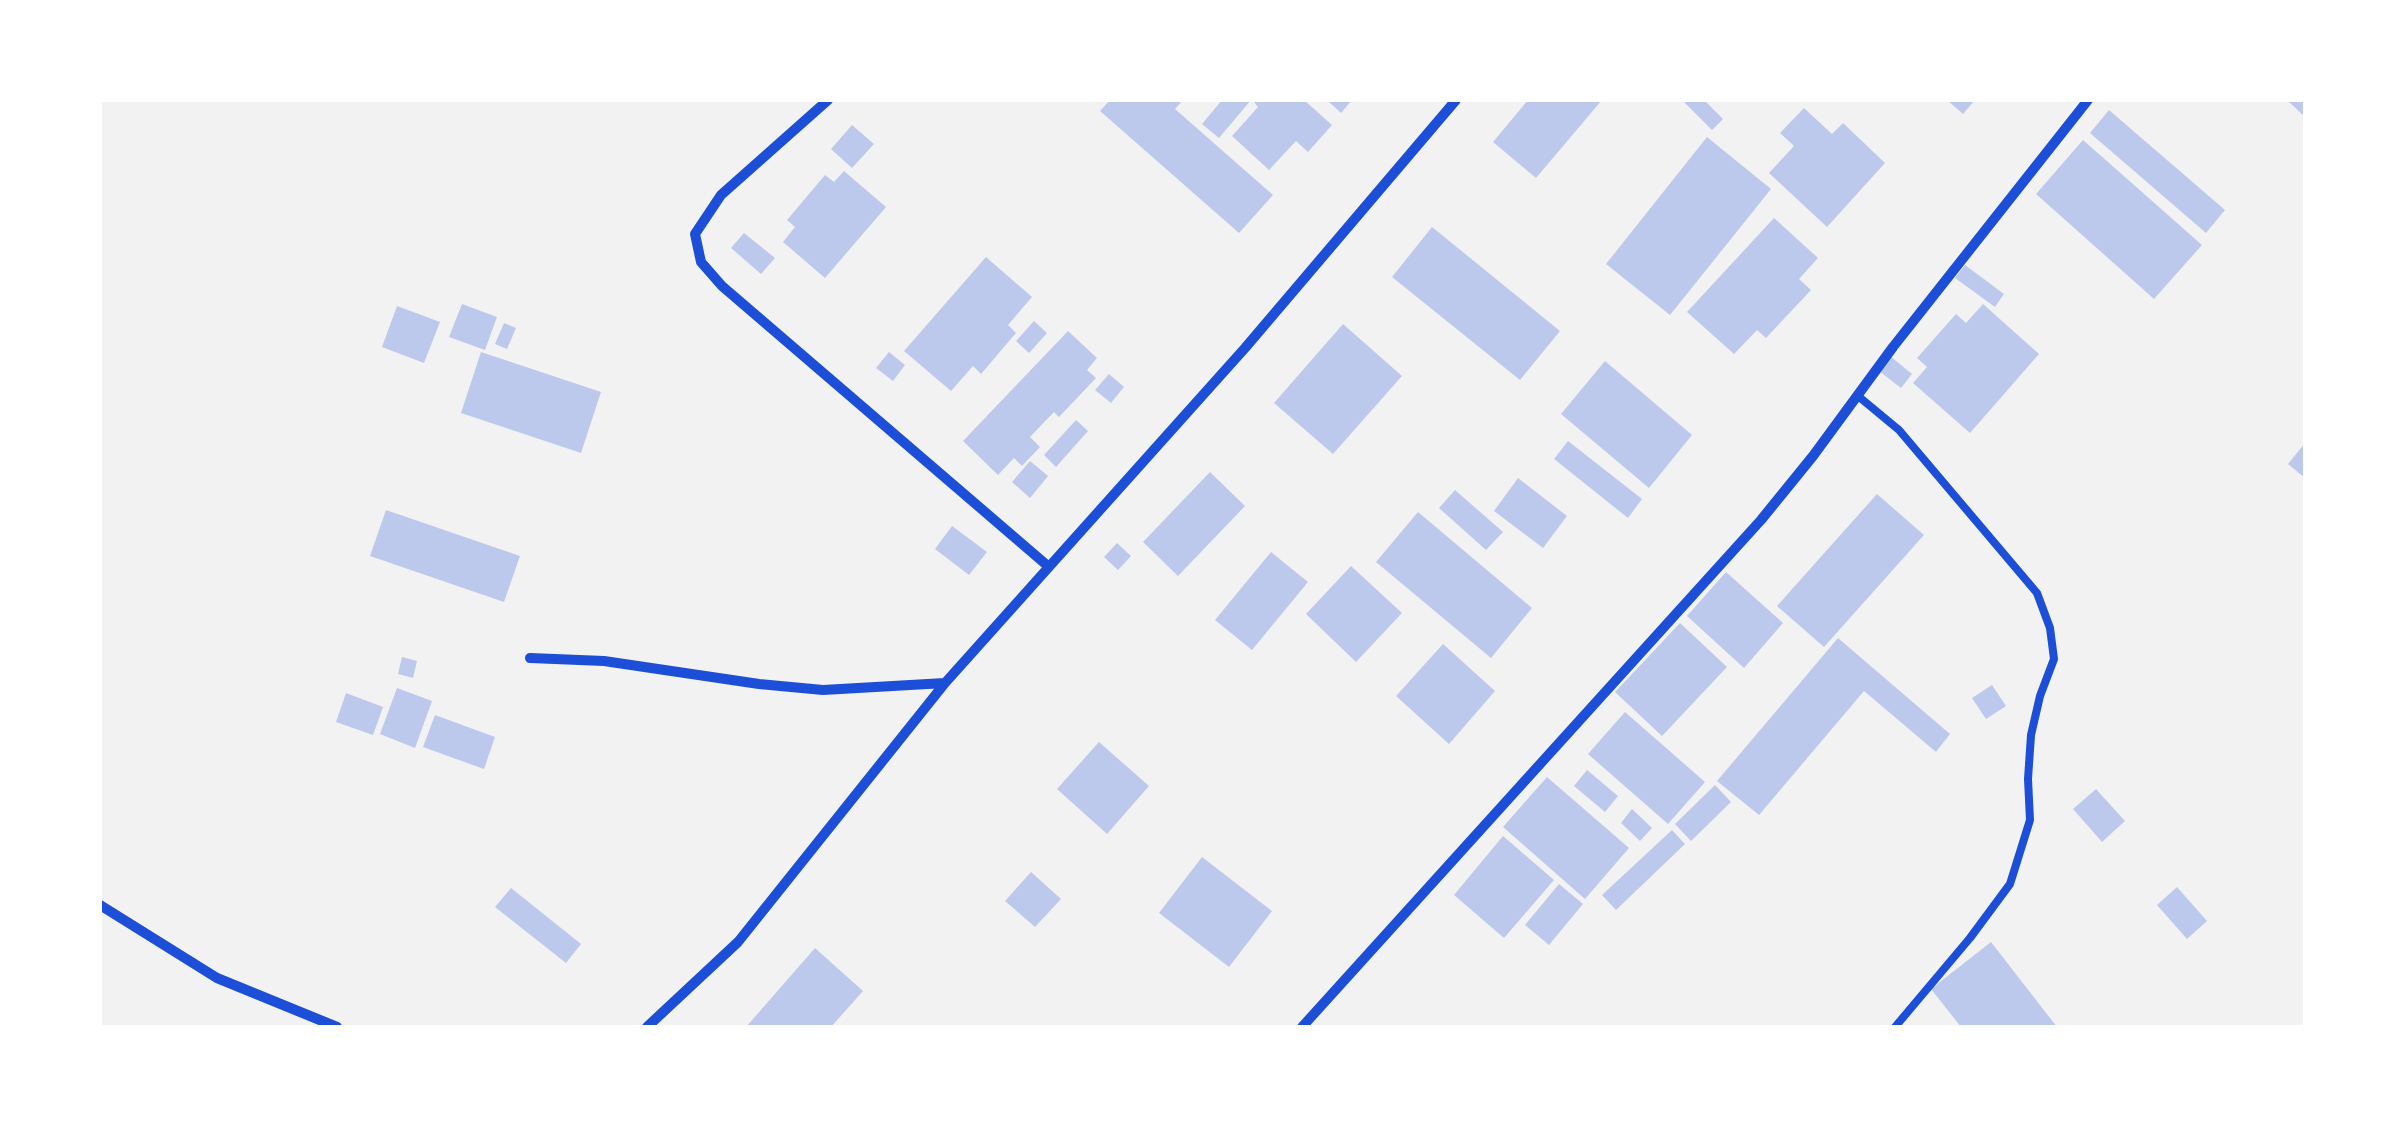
<!DOCTYPE html>
<html>
<head>
<meta charset="utf-8">
<style>
  body { margin:0 }
  #map { position:relative; width:2405px; height:1127px; overflow:hidden; background:#f2f2f2; font-family:Quicksand,sans-serif }
  canvas { display:block }
  .frame { position:absolute; inset:0; border:102px solid #fff; pointer-events:none }
</style>
</head>
<body>
<div id="map">
<canvas width="2405" height="1127"></canvas>
<div class="frame"></div>
</div>
<script>
const g = document.querySelector('canvas').getContext('2d');
g.lineJoin = 'round';
function paint(path, color) { g.fillStyle = color; g.fill(path, 'evenodd'); }
const poly = rows => new Path2D(rows.map(r => 'M' + r).join(''));
function trace(path, color, width, dash) { g.strokeStyle = color; g.lineWidth = width; g.lineCap = dash ? 'butt' : 'round'; g.setLineDash(dash || []); g.stroke(path); }
const building = poly([
  [1110,100,1183,100,1175,109,1273,195,1239,233,1100,111],
  [1222,100,1251,100,1219,138,1202,124],
  [1256,100,1304,100,1332,125,1308,152,1296,141,1269,170,1232,136,1258,107,1254,102],
  [1327,100,1352,100,1341,113],
  [1528,100,1602,100,1536,178,1493,142],
  [1682,100,1704,100,1723,119,1712,130],
  [1947,100,1975,100,1963,114],
  [2287,100,2305,100,2305,117],
  [1804,108,1832,134,1843,123,1885,163,1827,227,1769,173,1794,146,1780,133],
  [2109,110,2225,210,2206,233,2090,133],
  [852,125,874,144,852,168,831,149],
  [1707,137,1771,189,1670,315,1606,264],
  [2083,140,2202,245,2154,299,2036,194],
  [844,171,886,207,825,278,783,242,795,227,787,220,825,175,834,182],
  [1774,218,1818,258,1799,279,1811,290,1766,338,1757,330,1734,354,1687,312],
  [1432,227,1560,331,1520,380,1392,277],
  [744,233,775,258,761,274,731,248],
  [986,257,1032,297,1008,325,1016,333,981,374,973,366,951,391,904,351],
  [1965,265,2004,294,1995,307,1955,278],
  [462,304,497,317,485,350,449,337],
  [1983,304,2039,354,1970,433,1913,383,1927,367,1917,358,1956,314,1966,323],
  [397,306,440,322,424,363,382,347],
  [1034,321,1047,333,1029,353,1016,341],
  [504,323,516,328,507,349,495,344],
  [1343,324,1402,376,1333,454,1274,403],
  [1068,331,1097,358,1087,370,1096,378,1059,417,1054,412,1030,437,1040,447,1022,466,1014,458,998,475,963,441],
  [481,352,601,392,581,453,461,413],
  [889,352,905,365,893,381,876,368],
  [1890,356,1912,374,1901,388,1879,371],
  [1605,361,1692,435,1649,488,1561,414],
  [1109,374,1124,387,1111,403,1095,390],
  [1076,420,1088,431,1056,467,1044,455],
  [1568,441,1642,499,1628,518,1554,459],
  [2305,443,2305,478,2288,464],
  [1030,461,1048,476,1030,498,1012,482],
  [1210,472,1245,506,1178,576,1143,542],
  [1518,478,1567,516,1543,548,1494,511],
  [1455,490,1503,532,1486,550,1439,508],
  [1877,494,1924,535,1824,647,1777,606],
  [386,510,520,556,504,602,370,556],
  [1418,512,1532,608,1491,658,1376,562],
  [952,526,987,552,969,575,935,549],
  [1117,543,1131,556,1118,570,1104,557],
  [1271,552,1308,582,1252,650,1215,620],
  [1351,566,1402,613,1356,662,1306,614],
  [1726,572,1783,623,1744,668,1687,616],
  [1680,623,1727,667,1662,736,1615,692],
  [1838,638,1950,734,1936,752,1864,691,1759,815,1717,781],
  [1443,644,1495,691,1449,744,1396,696],
  [402,657,417,661,413,678,398,674],
  [1992,685,2006,706,1986,719,1972,698],
  [397,688,432,701,415,748,380,734],
  [346,693,383,707,373,735,336,722],
  [1625,712,1705,782,1668,824,1588,754],
  [435,715,495,737,484,769,423,747],
  [1099,742,1149,786,1107,834,1057,789],
  [1587,770,1618,796,1605,812,1574,786],
  [1547,777,1629,848,1585,899,1503,827],
  [1715,785,1731,802,1691,841,1675,824],
  [2096,789,2125,821,2102,842,2073,809],
  [1632,809,1652,828,1640,841,1621,823],
  [1672,830,1685,844,1616,910,1602,895],
  [1503,836,1554,880,1504,938,1454,895],
  [1202,857,1272,911,1229,967,1159,913],
  [1031,872,1061,899,1035,927,1005,901],
  [1559,884,1583,904,1549,945,1525,925],
  [2177,887,2207,921,2187,939,2157,905],
  [511,888,581,944,566,963,495,907],
  [1991,942,2057,1027,1961,1027,1931,989],
  [815,948,863,991,831,1027,746,1027]
]);
const service = poly([
  [1858,396,1899,430,2037,593,2050,628,2054,659,2040,696,2031,735,2028,779,2030,820,2010,884,1970,938,1895,1027]
]);
const minor = poly([
  [828,100,721,195,695,234,701,262,722,286,1049,567],
  [530,658,604,661,759,684,823,690,945,683],
  [100,905,217,978,337,1027],
  [647,1027,738,942,945,683,1245,348,1456,100],
  [1302,1027,1761,520,1813,456,1893,347,2088,100]
]);
paint(building, '#bdc9ec');
trace(service, '#1d4ed8', 8);
trace(minor, '#1d4ed8', 10);
</script>
</body>
</html>
